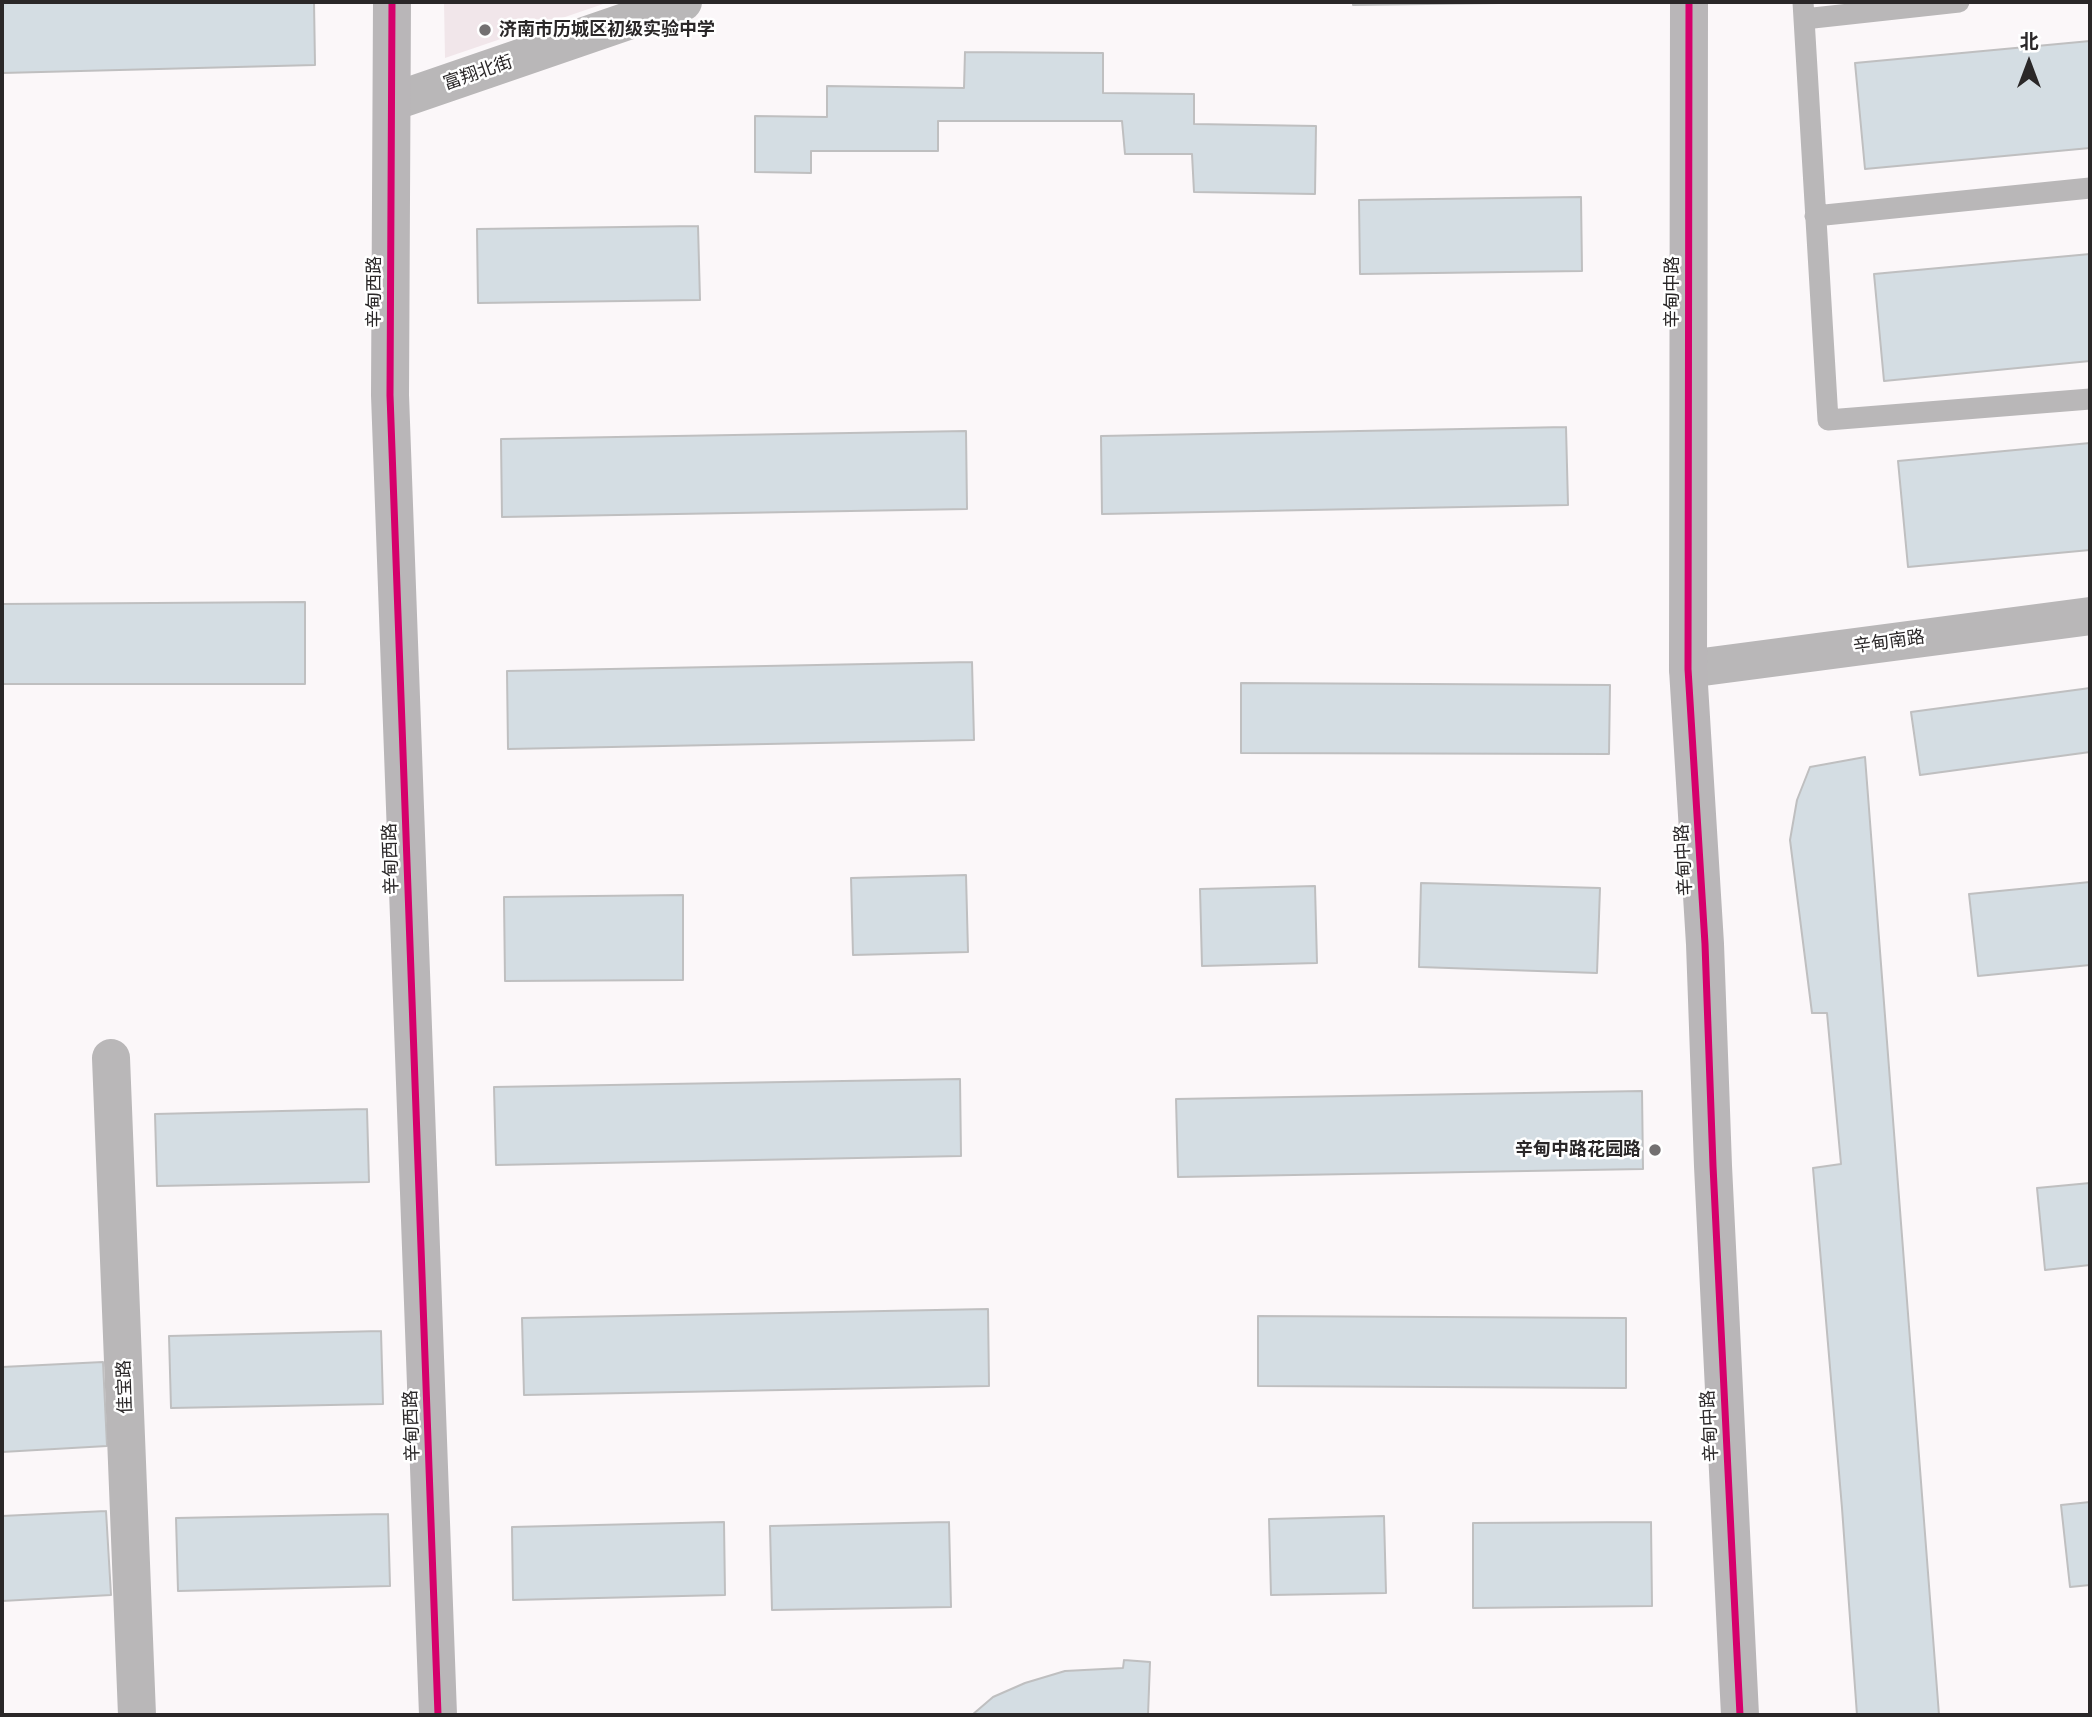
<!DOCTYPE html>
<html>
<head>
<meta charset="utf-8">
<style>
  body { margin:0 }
  #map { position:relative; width:2092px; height:1717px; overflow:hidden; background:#fbf7f9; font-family:Montserrat,"Noto Sans SC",sans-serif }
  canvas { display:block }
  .frame { position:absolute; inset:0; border:4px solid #2a2728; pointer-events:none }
  .north { position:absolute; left:1994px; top:28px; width:70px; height:70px; -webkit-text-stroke:5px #fff; paint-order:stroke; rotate:0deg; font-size:19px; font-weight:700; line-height:28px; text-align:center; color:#2a2728 }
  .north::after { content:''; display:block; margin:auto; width:24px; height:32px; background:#2a2728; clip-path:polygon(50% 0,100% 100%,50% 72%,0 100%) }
</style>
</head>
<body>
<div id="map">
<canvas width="2092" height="1717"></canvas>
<div class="frame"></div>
<div class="north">北</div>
</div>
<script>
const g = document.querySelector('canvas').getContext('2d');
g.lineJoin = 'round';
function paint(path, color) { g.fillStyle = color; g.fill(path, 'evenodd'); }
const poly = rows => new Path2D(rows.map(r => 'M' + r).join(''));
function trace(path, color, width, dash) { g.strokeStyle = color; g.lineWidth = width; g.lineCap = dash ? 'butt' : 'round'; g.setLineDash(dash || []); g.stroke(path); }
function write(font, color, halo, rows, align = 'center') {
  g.font = font + ' Montserrat,"Noto Sans SC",sans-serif'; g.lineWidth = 5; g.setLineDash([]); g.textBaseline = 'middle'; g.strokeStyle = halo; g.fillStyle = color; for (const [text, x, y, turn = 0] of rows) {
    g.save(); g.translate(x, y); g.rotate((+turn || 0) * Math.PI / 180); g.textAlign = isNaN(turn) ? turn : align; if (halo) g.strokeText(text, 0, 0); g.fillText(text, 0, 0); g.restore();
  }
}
const built = poly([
  [444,2,609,2,445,58]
]);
const building = poly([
  [2,2,314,2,315,65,2,73,2,2],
  [1353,2,1574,2,1353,5,1353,2],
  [2090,41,2090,148,1865,169,1855,63,2090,41],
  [965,52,1103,53,1103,93,1194,94,1194,124,1316,126,1315,194,1194,192,1192,154,1125,154,1122,121,938,121,938,151,811,151,811,173,755,172,755,116,827,117,827,86,964,88,965,52],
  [1581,197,1582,271,1360,274,1359,200,1581,197],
  [698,226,700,300,478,303,477,229,698,226],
  [2090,254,2090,361,1884,381,1874,274,2090,254],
  [1566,427,1568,505,1102,514,1101,436,1566,427],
  [966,431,967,509,502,517,501,439,966,431],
  [2090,443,2090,550,1908,567,1898,461,2090,443],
  [305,602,305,684,2,684,2,604,305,602],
  [972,662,974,740,508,749,507,671,972,662],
  [1241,683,1610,685,1609,754,1241,753,1241,683],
  [2090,688,2090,752,1920,775,1911,712,2090,688],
  [1865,757,1939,1715,1857,1715,1842,1508,1813,1168,1841,1164,1827,1013,1812,1013,1790,840,1797,800,1810,767,1865,757],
  [966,875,968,952,853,955,851,878,966,875],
  [2090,882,2090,965,1978,976,1969,894,2090,882],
  [1421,883,1600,888,1597,973,1419,967,1421,883],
  [1315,886,1317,963,1202,966,1200,889,1315,886],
  [683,895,683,980,505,981,504,897,683,895],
  [960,1079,961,1156,496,1165,494,1087,960,1079],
  [1642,1091,1643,1169,1178,1177,1176,1099,1642,1091],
  [367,1109,369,1182,157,1186,155,1114,367,1109],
  [2090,1183,2090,1265,2045,1270,2037,1188,2090,1183],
  [988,1309,989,1386,524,1395,522,1318,988,1309],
  [1258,1316,1626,1318,1626,1388,1258,1386,1258,1316],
  [381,1331,383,1404,171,1408,169,1336,381,1331],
  [103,1362,107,1446,2,1452,2,1367,103,1362],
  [2090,1502,2090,1585,2070,1587,2061,1505,2090,1502],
  [106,1511,111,1595,2,1601,2,1516,106,1511],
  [388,1514,390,1586,178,1591,176,1518,388,1514],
  [1384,1516,1386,1593,1271,1595,1269,1519,1384,1516],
  [724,1522,725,1595,513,1600,512,1527,724,1522],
  [949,1522,951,1607,772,1610,770,1526,949,1522],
  [1651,1522,1652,1606,1473,1608,1473,1523,1651,1522],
  [1124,1660,1150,1662,1148,1715,972,1715,993,1697,1025,1683,1065,1671,1123,1668,1124,1660]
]);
const lane = poly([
  [1803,2,1828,420,2090,399],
  [1804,19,1959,2],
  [1815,216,2090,188]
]);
const street = poly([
  [392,102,683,2],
  [1688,669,2090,616],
  [111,1058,137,1715]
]);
const secondary = poly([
  [392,2,390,395,438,1715],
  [1689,2,1688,669,1705,944,1713,1166,1740,1715]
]);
const cycleway = poly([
  [392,2,390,395,438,1715],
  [1689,2,1688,669,1705,944,1713,1166,1740,1715]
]);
const markers = [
  [485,30,7,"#737071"],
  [1655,1150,7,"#737071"]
];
const poiNames = [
  ["济南市历城区初级实验中学",499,30],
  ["辛甸中路花园路",1641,1150,"right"]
];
const streetNames = [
  ["富翔北街",478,73,-19],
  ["辛甸西路",375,292,-90],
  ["辛甸中路",1673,292,-90],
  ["辛甸南路",1889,642,-8],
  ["辛甸西路",391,859,-92],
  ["辛甸中路",1684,860,-93],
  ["佳宝路",125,1387,-92],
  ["辛甸西路",412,1426,-92],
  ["辛甸中路",1710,1426,-93]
];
paint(built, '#f1e6ea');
paint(building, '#d4dde3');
trace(building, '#bfbfc0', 2);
trace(lane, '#b9b7b8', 21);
trace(street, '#b9b7b8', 38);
trace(secondary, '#b9b6b8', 38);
trace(cycleway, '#d6006c', 7);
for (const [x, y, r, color] of markers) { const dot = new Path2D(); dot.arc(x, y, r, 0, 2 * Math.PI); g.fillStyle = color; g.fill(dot); trace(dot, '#fff', 2.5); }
write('bold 18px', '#2a2728', '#fff', poiNames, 'left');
write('18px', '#2a2728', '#fff', streetNames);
</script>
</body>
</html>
